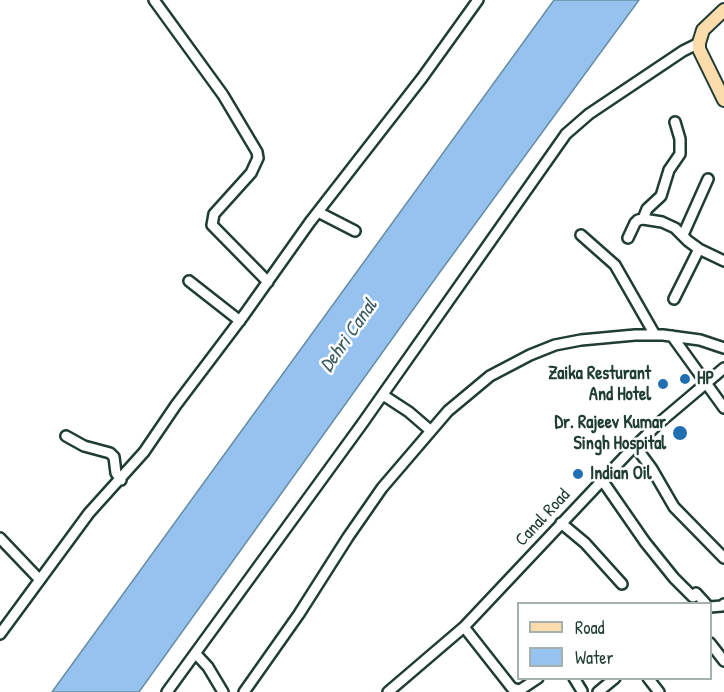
<!DOCTYPE html>
<html>
<head>
<meta charset="utf-8">
<style>
  body { margin:0 }
  #map { position:relative; width:724px; height:692px; overflow:hidden; background:#fff; font-family:"Patrick Hand",sans-serif }
  canvas { display:block }
  .legend { position:absolute; left:517px; top:602px; width:195px; height:78px; box-sizing:border-box; background:#fff; border:2px solid #a5b1ae; margin:0; padding:8px 10px; list-style:none; font-size:18px; color:#1f3d34 }
  .legend li { display:flex; align-items:center; gap:12px; height:30px }
  .legend b { width:30px; border:2px solid #a5b1ae }
</style>
</head>
<body>
<div id="map">
<canvas width="724" height="692"></canvas>
<ul class="legend">
<li><b style="height:8px;background:#fddcac"></b>Road</li>
<li><b style="height:16px;background:#95c2ef"></b>Water</li>
</ul>
</div>
<script>
const g = document.querySelector('canvas').getContext('2d');
g.lineJoin = 'round';
function paint(path, color) { g.fillStyle = color; g.fill(path, 'evenodd'); }
const poly = rows => new Path2D(rows.map(r => 'M' + r).join(''));
function trace(path, color, width, dash) { g.strokeStyle = color; g.lineWidth = width; g.lineCap = dash ? 'butt' : 'round'; g.setLineDash(dash || []); g.stroke(path); }
function write(font, color, halo, rows, align = 'center') {
  g.font = font + ' "Patrick Hand",sans-serif'; g.lineWidth = 5; g.setLineDash([]); g.textBaseline = 'middle'; g.strokeStyle = halo; g.fillStyle = color; for (const [text, x, y, turn = 0] of rows) {
    g.save(); g.translate(x, y); g.rotate((+turn || 0) * Math.PI / 180); g.textAlign = isNaN(turn) ? turn : align; if (halo) g.strokeText(text, 0, 0); g.fillText(text, 0, 0); g.restore();
  }
}
const water = poly([
  [554,0,639,0,440,272,139,692,52,692,554,0]
]);
const minor = poly([
  [154,0,223,95,257,152,258,158,251,173,214,214,212,225,268,282],
  [318,212,355,231],
  [643,219,647,209,661,196,669,170,680,154,680,139,675,122],
  [581,235,615,265,655,335],
  [683,235,708,179],
  [628,238,635,223,638,220,643,219,662,222,675,228,688,241,699,249,724,261],
  [189,281,240,321],
  [674,299,699,249],
  [672,336,724,408],
  [383,395,409,412,431,431],
  [66,436,84,446,110,453,114,457,116,473,121,480],
  [635,446,652,469,674,507,724,558],
  [602,480,645,542,674,578,693,597],
  [561,523,585,543,622,584],
  [0,538,40,580],
  [696,593,706,604],
  [710,607,722,606,724,604],
  [464,627,512,688,520,690,538,678],
  [0,634,89,513,144,452,176,405,244,315,310,222,422,78,478,0],
  [710,643,724,661],
  [196,654,208,667,223,692],
  [574,678,582,691],
  [648,678,659,692],
  [167,692,362,424,566,134,589,114,683,51,699,43],
  [244,692,299,614,348,537,382,488,448,411,490,376,530,355,555,345,581,340,635,335,663,335,700,340,724,348],
  [388,692,464,627,629,452,659,423,724,368],
  [598,692,615,678]
]);
const major = poly([
  [724,10,703,30,699,43,699,49,724,100]
]);
const markers = [
  [685,379,6,"#1f6fb2"],
  [663,384,6,"#1f6fb2"],
  [680,433,8,"#1f6fb2"],
  [578,474,6,"#1f6fb2"]
];
const poiNames = [
  ["Zaika Resturant",651,374],
  ["And Hotel",651,395],
  ["HP",697,379,"left"],
  ["Dr. Rajeev Kumar",666,423],
  ["Singh Hospital",666,444],
  ["Indian Oil",590,474,"left"]
];
const streetNames = [
  ["Canal Road",543,518,-47]
];
const waterNames = [
  ["Dehri Canal",349,336,-55]
];
paint(water, '#95c2ef');
trace(water, '#668da4', 1.5);
trace(minor, '#1f3d34', 14);
trace(major, '#1f3d34', 16);
trace(minor, '#fff', 9);
trace(major, '#fddcac', 12);
for (const [x, y, r, color] of markers) { const dot = new Path2D(); dot.arc(x, y, r, 0, 2 * Math.PI); g.fillStyle = color; g.fill(dot); trace(dot, '#fff', 2); }
write('bold 18px', '#1f3d34', '#fff', poiNames, 'right');
write('18px', '#1f3d34', '#fff', streetNames);
write('italic 20px', '#3c5e63', '#fff', waterNames);
</script>
</body>
</html>
